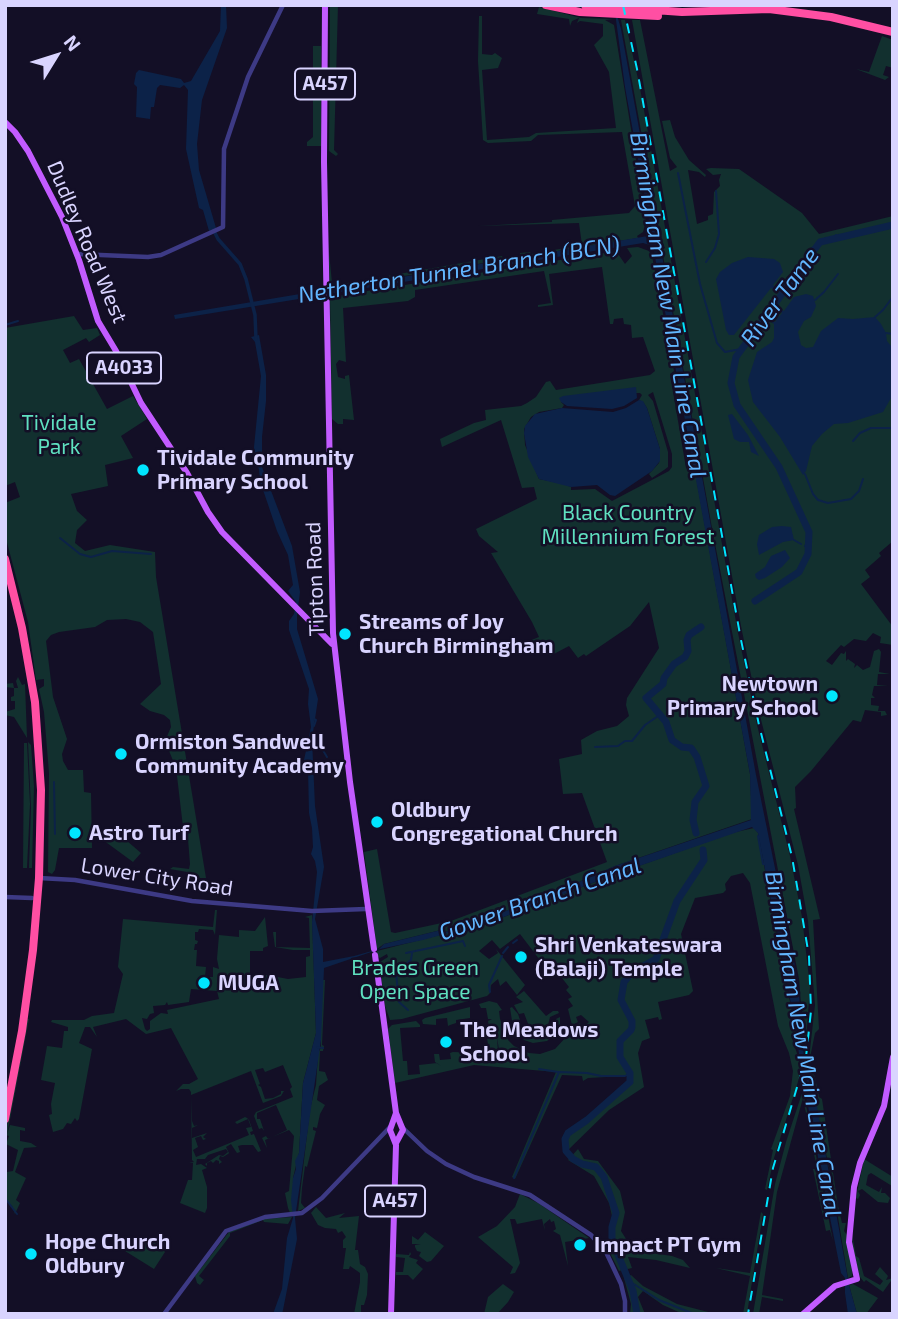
<!DOCTYPE html>
<html>
<head>
<meta charset="utf-8">
<style>
  body { margin:0 }
  #map { position:relative; width:898px; height:1319px; overflow:hidden; background:#130f26; font-family:"Exo 2",sans-serif }
  canvas { display:block }
  .frame { position:absolute; inset:0; border:7px solid #d9d4ff; pointer-events:none }
  .north { position:absolute; left:21px; top:21px; width:70px; height:70px; -webkit-text-stroke:5px #130f26; paint-order:stroke; rotate:52deg; font-size:19px; font-weight:700; line-height:28px; text-align:center; color:#d9d4ff }
  .north::after { content:''; display:block; margin:auto; width:24px; height:32px; background:#d9d4ff; clip-path:polygon(50% 0,100% 100%,50% 72%,0 100%) }
</style>
</head>
<body>
<div id="map">
<canvas width="898" height="1319"></canvas>
<div class="frame"></div>
<div class="north">N</div>
</div>
<script>
const g = document.querySelector('canvas').getContext('2d');
g.lineJoin = 'round';
function paint(path, color) { g.fillStyle = color; g.fill(path, 'evenodd'); }
const poly = rows => new Path2D(rows.map(r => 'M' + r).join(''));
function trace(path, color, width, dash) { g.strokeStyle = color; g.lineWidth = width; g.lineCap = dash ? 'butt' : 'round'; g.setLineDash(dash || []); g.stroke(path); }
function write(font, color, halo, rows, align = 'center') {
  g.font = font + ' "Exo 2",sans-serif'; g.lineWidth = 5; g.setLineDash([]); g.textBaseline = 'middle'; g.strokeStyle = halo; g.fillStyle = color; for (const [text, x, y, turn = 0] of rows) {
    g.save(); g.translate(x, y); g.rotate((+turn || 0) * Math.PI / 180); g.textAlign = isNaN(turn) ? turn : align; if (halo) g.strokeText(text, 0, 0); g.fillText(text, 0, 0); g.restore();
  }
}
const green = poly([
  [330,5,338,5,334,150,338,154,336,156,329,151],
  [539,7,581,18,613,19,605,20,614,25,646,221,643,232,637,236,638,238,330,288,328,241,332,283,341,284,502,256,503,259,520,256,520,253,530,252,531,254,582,245,579,223,478,226,552,222,552,220,629,213,635,206,622,132,538,135,531,141,488,143,483,140,478,61,479,16,482,16,482,54,492,55,495,53,502,58,498,68,482,70,487,140,529,137,536,133,616,128,609,72,594,45,603,36,603,24,580,21,577,23,579,18,572,21,570,26,569,19,537,14],
  [621,20,625,20,640,88,738,633,757,725,790,856,802,917,810,987,805,1055,799,979,712,528,662,250,665,248,660,236],
  [632,20,640,20,670,171,677,167,670,158,662,121,670,120,675,137,689,160,706,175,705,177,699,172,688,170,697,224,708,220,708,216,713,214,714,192,720,186,719,180,721,174,713,175,706,169,711,168,739,169,802,213,819,234,893,216,893,541,879,553,881,556,865,570,870,577,861,584,893,627,893,645,880,643,881,637,873,633,866,641,854,639,844,647,841,645,826,661,832,665,841,653,844,654,846,651,846,661,848,659,855,664,854,668,857,665,863,670,870,667,874,651,879,649,881,652,879,672,890,674,878,674,877,685,888,686,874,686,872,695,875,698,871,698,871,705,879,706,878,711,885,711,887,715,881,716,881,712,865,710,861,722,853,720,811,771,795,787,796,808,794,809,820,919,813,920,819,1029,815,1033,809,1063,815,1077,819,1097,822,1099,838,1206,842,1223,846,1223,844,1231,847,1235,852,1267,852,1276,848,1278,833,1187,808,1068,815,1005,808,921,798,865,757,704,741,626],
  [882,36,893,40,893,68,886,66,883,75,889,77,885,80,856,69,869,72],
  [313,46,321,46,321,146,307,146,307,142,313,137],
  [638,247,649,251,652,256,674,371,670,374,686,468,691,471,695,471,750,774,752,819,615,866,552,894,462,927,445,932,441,930,384,944,377,949,364,852,377,849,391,932,395,933,451,921,607,862,582,793,563,794,559,759,582,754,581,740,597,731,617,726,629,716,626,705,627,698,659,648,649,602,630,626,586,656,584,654,578,658,569,646,550,656,544,646,533,650,529,641,539,637,532,622,491,553,498,552,479,536,476,529,537,499,534,487,522,488,501,420,442,447,440,439,474,423,486,420,485,410,521,406,527,403,536,397,546,382,550,381,556,390,650,375,655,371,643,337,632,338,631,325,624,324,623,318,614,319,613,324,610,324,602,267,549,274,553,305,538,307,538,305,551,303,544,271,415,290,415,297,408,301,343,308,346,362,339,360,336,364,338,377,345,379,345,376,349,375,354,420,343,419,343,424,338,424,332,419,330,297,616,251,625,264,632,256,627,248],
  [653,392,672,454,672,467,669,471,612,501,595,489,571,490,571,487,564,484,539,479,525,445,524,429,531,417,539,412,562,408,564,405,561,402,637,393,640,393,642,395,639,400,643,402,647,408,660,449,659,463,649,474,652,478,664,470,668,467,668,452,653,401,648,395],
  [74,316,83,330,97,328,100,335,89,342,86,338,63,350,70,363,79,359,107,409,133,396,147,419,121,436,133,458,105,465,108,486,71,494,77,511,87,520,77,530,75,543,85,551,110,545,155,552,156,577,206,878,193,878,193,873,170,869,173,867,189,869,190,864,188,839,183,827,177,776,173,768,174,763,165,741,171,727,170,720,164,715,150,711,140,704,161,684,153,632,140,622,126,619,107,620,95,627,59,632,51,635,46,641,53,697,67,739,62,754,63,761,68,770,83,770,84,792,91,793,92,848,59,848,55,870,52,874,48,872,49,773,44,712,39,689,44,686,44,679,36,680,28,622,5,535,5,503,20,497,15,482,5,486,5,328],
  [18,677,22,685,25,684,27,738,14,717,5,715,5,712,15,709,15,701,11,701,11,697,14,696,14,688,5,687,5,684,13,683,14,688,18,688,16,681],
  [28,742,31,745,34,786,32,868,29,868,31,808],
  [24,743,27,743,30,804,27,868,23,868],
  [112,828,141,853,133,862,103,840],
  [754,828,758,833,786,983,797,1034,791,1035,802,1069,774,1158,767,1190,765,1189,773,1150,771,1149,790,1096,793,1071,789,1053,778,1026,750,883,743,873,731,876,725,884,726,890,723,893,695,898,681,934,693,991,689,995,658,1002,662,1019,659,1020,658,1017,645,1020,650,1038,642,1041,638,1053,644,1087,609,1110,566,1152,565,1136,628,1084,631,1079,629,1073,625,1076,588,1078,583,1081,582,1076,562,1075,515,1179,512,1177,556,1072,474,1065,395,1083,388,1029,392,1025,416,1021,420,1025,420,1027,400,1028,403,1061,407,1061,408,1075,420,1074,419,1065,437,1063,441,1066,435,1062,434,1054,439,1054,440,1060,451,1059,450,1053,453,1052,485,1053,486,1057,500,1056,497,1037,498,1053,489,1054,487,1037,497,1035,490,1034,488,1021,492,1019,488,1019,486,1008,481,1008,479,1004,489,1001,497,1003,502,1010,499,1011,500,1019,508,1040,514,1046,529,1053,540,1054,555,1049,567,1036,570,1028,580,1023,582,1027,589,1022,581,1015,576,1017,578,1022,572,1025,568,1009,573,1006,568,999,572,997,566,990,569,987,551,964,546,968,520,934,500,949,492,940,479,951,489,959,498,953,496,949,525,985,517,995,506,981,500,986,498,979,491,985,490,993,487,996,402,1019,390,1020,385,1006,380,966,380,962,388,957,387,954,380,958,377,956,377,951,463,929,467,931,616,874,731,833],
  [215,910,217,910,215,935,213,930,199,929,198,932,195,932,195,940,198,941,197,944,195,944,194,950,197,950,196,966,206,967,205,977,213,977,213,967,219,969,217,959,219,935,239,937,239,930,255,931,265,917,268,946,263,948,263,951,250,951,250,978,267,975,288,979,306,977,306,957,310,956,310,950,293,950,275,947,273,932,276,932,276,947,310,948,309,918,305,917,312,915,316,1033,303,1083,299,1153,293,1178,293,1212,290,1213,288,1208,285,1193,289,1191,294,1136,289,1130,265,1140,267,1148,262,1138,266,1136,268,1139,287,1130,276,1105,257,1113,257,1119,260,1119,264,1131,262,1128,259,1129,254,1116,256,1112,293,1097,290,1089,292,1087,283,1065,265,1072,263,1068,255,1070,260,1084,258,1085,261,1087,265,1099,273,1098,281,1094,281,1091,284,1091,281,1096,263,1103,251,1071,191,1095,192,1121,194,1126,198,1125,192,1128,192,1138,207,1133,203,1137,206,1139,203,1140,201,1136,195,1138,198,1147,193,1150,196,1157,249,1135,246,1128,251,1127,248,1119,237,1124,235,1122,245,1117,247,1118,249,1120,253,1131,250,1132,251,1135,254,1134,261,1151,258,1152,253,1145,242,1145,238,1146,240,1152,237,1153,231,1144,226,1147,229,1153,228,1154,223,1157,220,1156,219,1159,222,1162,219,1164,219,1161,216,1160,213,1163,211,1161,207,1163,207,1166,205,1164,219,1155,223,1156,228,1152,226,1149,208,1155,205,1159,197,1159,196,1165,201,1164,207,1168,202,1170,207,1187,207,1208,205,1213,180,1203,188,1180,192,1180,193,1163,189,1163,194,1162,192,1160,191,1092,189,1089,181,1089,176,1091,183,1084,189,1084,198,1079,171,1028,146,1034,126,1019,93,1027,97,1037,90,1027,85,1027,79,1043,92,1049,79,1119,77,1121,75,1118,71,1124,67,1123,63,1129,53,1132,49,1115,52,1114,51,1104,55,1083,41,1080,47,1046,62,1048,64,1031,68,1031,68,1027,51,1022,52,1020,84,1020,92,1016,114,1013,123,974,118,967,123,919,213,927],
  [191,989,217,991,219,999,167,1010,168,1014,161,1013,150,1021,150,1029,147,1031,145,1029,142,1018,147,1019,150,1014,154,1013,153,1006,165,1005,167,1002,168,1005,189,1002],
  [323,980,325,980,322,1045,324,1046,323,1051,320,1051,319,1071,325,1072,328,1080,319,1086,317,1100,325,1105,320,1114,317,1128,313,1127,313,1130,316,1131,307,1167,305,1166,302,1188,301,1203,305,1208,298,1211,310,1109,316,1085,318,1054,321,1047,321,1004],
  [524,991,546,1016,553,1011,558,1011,559,1013,550,1017,548,1025,543,1029,530,1029,524,1013,519,1014,514,1005,523,1002,516,997],
  [470,1007,470,1018,456,1020,456,1023,450,1025,448,1026,447,1018,436,1019,436,1025,423,1024,422,1020,425,1018],
  [512,1007,518,1014,523,1029,529,1035,541,1036,549,1032,555,1026,556,1019,560,1017,560,1029,547,1041,533,1043,524,1040,513,1027,510,1008],
  [26,1019,29,1019,7,1135,10,1125,25,1128,25,1131,20,1130,20,1141,31,1143,37,1147,24,1148,15,1172,26,1178,16,1200,20,1203,15,1214,12,1206,5,1199,5,1174,7,1172,13,1171,18,1150,6,1144,9,1136,6,1135,5,1140,5,1133,23,1038,25,1038,23,1036],
  [803,1090,833,1241,830,1230,826,1231,813,1169,817,1169,803,1098,777,1192,762,1295,783,1299,783,1301,762,1297,759,1314,753,1314,775,1184,786,1142],
  [578,1149,584,1159,598,1161,620,1191,625,1212,621,1231,630,1245,644,1252,672,1256,683,1260,690,1268,656,1260,628,1257,632,1268,619,1271,608,1249,612,1216,609,1203,594,1176,568,1160],
  [864,1159,893,1177,892,1186,871,1173,868,1175,866,1185,879,1192,882,1187,881,1193,885,1193,890,1198,888,1203,878,1202,862,1189,858,1191,860,1195,858,1199,856,1198],
  [520,1194,538,1203,589,1238,565,1242,568,1266,560,1235,553,1231,556,1229,554,1221,551,1222,550,1219,544,1224,545,1231,542,1219,517,1224,515,1219,510,1219,520,1263,515,1273,510,1274,513,1267,478,1237,497,1226,515,1207],
  [316,1207,326,1218,345,1213,339,1218,359,1216,355,1250,358,1250,360,1264,365,1267,368,1274,367,1295,364,1305,361,1305,361,1314,354,1314,360,1282,360,1273,350,1266,349,1269,343,1269,346,1248,343,1248,343,1240,346,1237,342,1231,338,1233,336,1229,325,1228,318,1225,311,1213],
  [761,1212,763,1214,751,1288,747,1314,743,1314,750,1276,716,1268,750,1273],
  [292,1217,288,1224,264,1222,263,1220,230,1233,230,1236,199,1276,204,1280,200,1285,197,1283,195,1276,229,1232,263,1219],
  [425,1232,444,1246,431,1261,427,1262,419,1256,421,1252,417,1251,415,1247,415,1245,421,1244,412,1244,412,1236,418,1240],
  [852,1233,856,1256,859,1258,864,1276,880,1285,883,1281,875,1274,880,1267,888,1276,886,1280,893,1278,883,1292,866,1280,864,1282,860,1277,853,1251],
  [135,1238,140,1238,160,1245,165,1252,154,1269,125,1251],
  [410,1252,411,1254,409,1257,418,1260,416,1263,423,1269,413,1280,408,1275,396,1275,396,1272,403,1272,405,1258,396,1257,396,1254,409,1255],
  [631,1275,643,1286,677,1304,716,1314,683,1314,663,1305,643,1291,638,1297,645,1314,630,1314,631,1304,624,1278],
  [503,1284,514,1292,508,1302,497,1314,484,1314,488,1297],
  [853,1284,878,1298,866,1314,857,1314,849,1285]
]);
const water = poly([
  [221,5,226,5,227,28,202,100,197,144,199,170,216,228,209,231,203,210,199,208,186,149,188,90,184,85,180,88,160,85,157,88,154,107,151,107,150,119,136,117,137,87,134,84,136,73,139,70,181,79,184,83,191,81,220,31],
  [614,5,621,29,756,775,798,981,804,1057,815,1095,849,1285,857,1314,848,1314,845,1293,845,1278,841,1273,805,1091,807,1077,799,1054,796,1030,758,833,752,827,616,874,467,931,463,929,423,940,380,949,324,968,321,1040,295,1218,297,1239,283,1310,282,1314,273,1314,282,1289,287,1238,293,1218,291,1200,293,1178,296,1169,295,1161,299,1153,303,1083,316,1033,312,922,317,872,315,861,311,854,313,847,312,828,309,813,308,769,304,760,311,727,308,704,309,689,289,630,289,621,294,614,296,602,288,591,293,585,288,555,277,531,260,481,259,469,255,463,254,447,261,376,255,342,251,337,259,335,266,375,266,401,262,437,262,467,292,546,300,592,297,616,297,629,318,699,312,739,315,806,324,867,315,919,323,949,323,962,354,956,379,949,384,944,441,930,445,932,462,927,552,894,615,866,751,820,750,774,653,246,643,243,188,317,175,319,174,315,648,236,650,226,625,87],
  [748,257,774,259,780,263,783,272,773,285,777,289,775,290,771,288,734,335,729,335,726,330,716,279,720,272,732,263],
  [806,294,813,296,816,306,811,317,804,321,798,332,801,345,806,348,813,347,821,331,838,318,853,319,875,317,881,324,886,333,887,341,891,346,893,383,891,398,883,412,848,423,834,424,822,434,812,446,806,471,803,475,780,437,753,402,748,380,757,352,772,342,774,338,774,324,770,321,775,322,782,313,779,309,784,311,794,297],
  [636,387,637,398,624,406,612,409,567,406,561,402,559,398,563,396],
  [639,400,643,401,647,408,660,449,660,461,652,471,615,496,610,495,597,485,571,487,539,479,528,457,524,433,525,426,535,414,562,408,613,412,626,408],
  [732,414,748,435,759,456,751,452,749,442,740,442,734,439,728,415],
  [782,526,791,527,794,540,783,542,759,555,757,544,759,535,772,527],
  [785,550,790,558,782,567,765,578,759,580,756,578,755,574,765,567,771,556]
]);
const stream = poly([
  [678,173,700,284,717,343,725,352,741,349],
  [836,235,837,238],
  [819,240,820,242],
  [812,248,814,248],
  [706,262,715,248,719,234,716,191],
  [780,292,783,293],
  [815,300,824,292,838,274],
  [774,304,775,306],
  [766,315,767,317],
  [875,317,883,310,892,298],
  [5,325,18,321],
  [886,333,893,334],
  [853,441,860,433,871,428,893,428],
  [805,474,813,494,818,500,828,503,851,499,859,491,863,479],
  [60,538,80,554,91,557,112,551,151,554],
  [794,540,801,544],
  [805,546,809,541],
  [314,719,316,720,314,726],
  [319,737,321,747,327,757],
  [595,747,618,746,625,741,632,741,645,725,661,714],
  [54,782,55,834],
  [758,836,763,864,765,864],
  [704,855,706,854],
  [513,943,517,940],
  [406,953,463,941,465,946],
  [503,953,508,947],
  [403,966,411,960,412,953],
  [399,969,396,971,398,995,399,1002,408,1010],
  [490,992,489,985,502,956],
  [317,1047,323,1048],
  [539,1069,558,1072],
  [514,1178,559,1072,587,1073,601,1076,625,1076,630,1073],
  [5,1198,17,1214],
  [629,1281,659,1300,694,1314],
  [636,1314,636,1311]
]);
const canal = poly([
  [213,229,218,239,240,264,246,279,255,315,256,339]
]);
const river = poly([
  [755,601,799,572,808,554,809,532,779,467,737,405,731,383,736,357,820,242,893,225],
  [696,833,693,820,695,802,706,786,697,757,691,748,682,747,672,740,666,722,646,698,663,684,664,678,674,664,685,657,688,651,687,640,689,635,701,627],
  [637,1314,633,1291,612,1240,612,1227,616,1213,604,1177,596,1167,582,1164,573,1159,566,1151,565,1139,568,1133,587,1120,630,1082,630,1073,620,1057,620,1041,631,1030,632,1027,632,1021,621,1000,624,982,632,972,656,959,677,901,704,860,703,850]
]);
const minor = poly([
  [77,254,148,257,161,255,223,227,224,149,248,77,283,5],
  [39,878,75,880,192,901,312,911,366,909],
  [5,897,32,898],
  [403,1128,427,1151,446,1164,474,1177,530,1195,591,1235,606,1252,621,1284,625,1301,625,1314],
  [164,1314,226,1231,265,1217,302,1213,322,1198,391,1126]
]);
const major = poly([
  [325,5,324,162,333,633,350,782,374,949],
  [5,122,15,132,28,151,62,217,79,260,98,321,116,351,141,403,187,473,208,512,222,532,332,644],
  [375,955,396,1113,390,1130,396,1145,391,1314],
  [396,1113,403,1130,396,1143],
  [803,1314,835,1286,857,1279,849,1242,854,1187,860,1163,884,1106,893,1057]
]);
const highway = poly([
  [546,5,580,12,658,16],
  [585,5,682,12,769,9,831,17,893,32],
  [5,559,22,628,35,702,41,790,39,878,33,950,22,1031,5,1119]
]);
const rail = poly([
  [623,5,637,69,741,640,759,725,792,857,809,956,811,1011,806,1057,773,1168,748,1314]
]);
const markers = [
  [143,470,7,"#00e5ff"],
  [345,634,7,"#00e5ff"],
  [832,696,7,"#00e5ff"],
  [121,754,7,"#00e5ff"],
  [377,822,7,"#00e5ff"],
  [75,833,7,"#00e5ff"],
  [521,957,7,"#00e5ff"],
  [204,983,7,"#00e5ff"],
  [446,1042,7,"#00e5ff"],
  [580,1245,7,"#00e5ff"],
  [31,1254,7,"#00e5ff"]
];
const shields = [
  [325,84,60],
  [124,368,74],
  [395,1201,60]
];
const shieldNames = [
  ["A457",325,84],
  ["A4033",124,368],
  ["A457",395,1201]
];
const streetNames = [
  ["Dudley Road West",87,242,67],
  ["Tipton Road",315,579,-92],
  ["Lower City Road",157,877,9]
];
const parkNames = [
  ["Tividale",59,423],
  ["Park",59,447],
  ["Black Country",628,513],
  ["Millennium Forest",628,537],
  ["Brades Green",415,968],
  ["Open Space",415,992]
];
const poiNames = [
  ["Tividale Community",157,458],
  ["Primary School",157,482],
  ["Streams of Joy",359,622],
  ["Church Birmingham",359,646],
  ["Newtown",818,684,"right"],
  ["Primary School",818,708,"right"],
  ["Ormiston Sandwell",135,742],
  ["Community Academy",135,766],
  ["Oldbury",391,810],
  ["Congregational Church",391,834],
  ["Astro Turf",89,833],
  ["Shri Venkateswara",535,945],
  ["(Balaji) Temple",535,969],
  ["MUGA",218,983],
  ["The Meadows",460,1030],
  ["School",460,1054],
  ["Hope Church",45,1242],
  ["Oldbury",45,1266],
  ["Impact PT Gym",594,1245]
];
const waterNames = [
  ["Netherton Tunnel Branch (BCN)",459,270,-9],
  ["River Tame",780,297,-54],
  ["Birmingham New Main Line Canal",668,305,80],
  ["Gower Branch Canal",540,899,-19],
  ["Birmingham New Main Line Canal",803,1044,80]
];
paint(green, '#12302f');
paint(water, '#0c2248');
trace(stream, '#0c2248', 2);
trace(canal, '#0c2248', 3.5);
trace(river, '#0c2248', 7);
trace(minor, '#3d3a85', 4.5);
trace(major, '#c25bff', 6);
trace(highway, '#ff4fa3', 8);
trace(rail, '#00e5ff', 2, [10, 9]);
for (const [x, y, r, color] of markers) { const dot = new Path2D(); dot.arc(x, y, r, 0, 2 * Math.PI); g.fillStyle = color; g.fill(dot); trace(dot, '#130f26', 2.5); }
for (const [x, y, w] of shields) { const box = new Path2D(); box.roundRect(x - w / 2, y - 15.5, w, 31, 5); g.fillStyle = '#130f26'; g.fill(box); trace(box, '#d9d4ff', 2); }
write('bold 19px', '#d9d4ff', null, shieldNames);
write('21px', '#d9d4ff', '#130f26', streetNames);
write('21px', '#5fe0c0', '#130f26', parkNames);
write('bold 21px', '#d9d4ff', '#130f26', poiNames, 'left');
write('italic 23px', '#62b6ff', '#130f26', waterNames);
</script>
</body>
</html>
